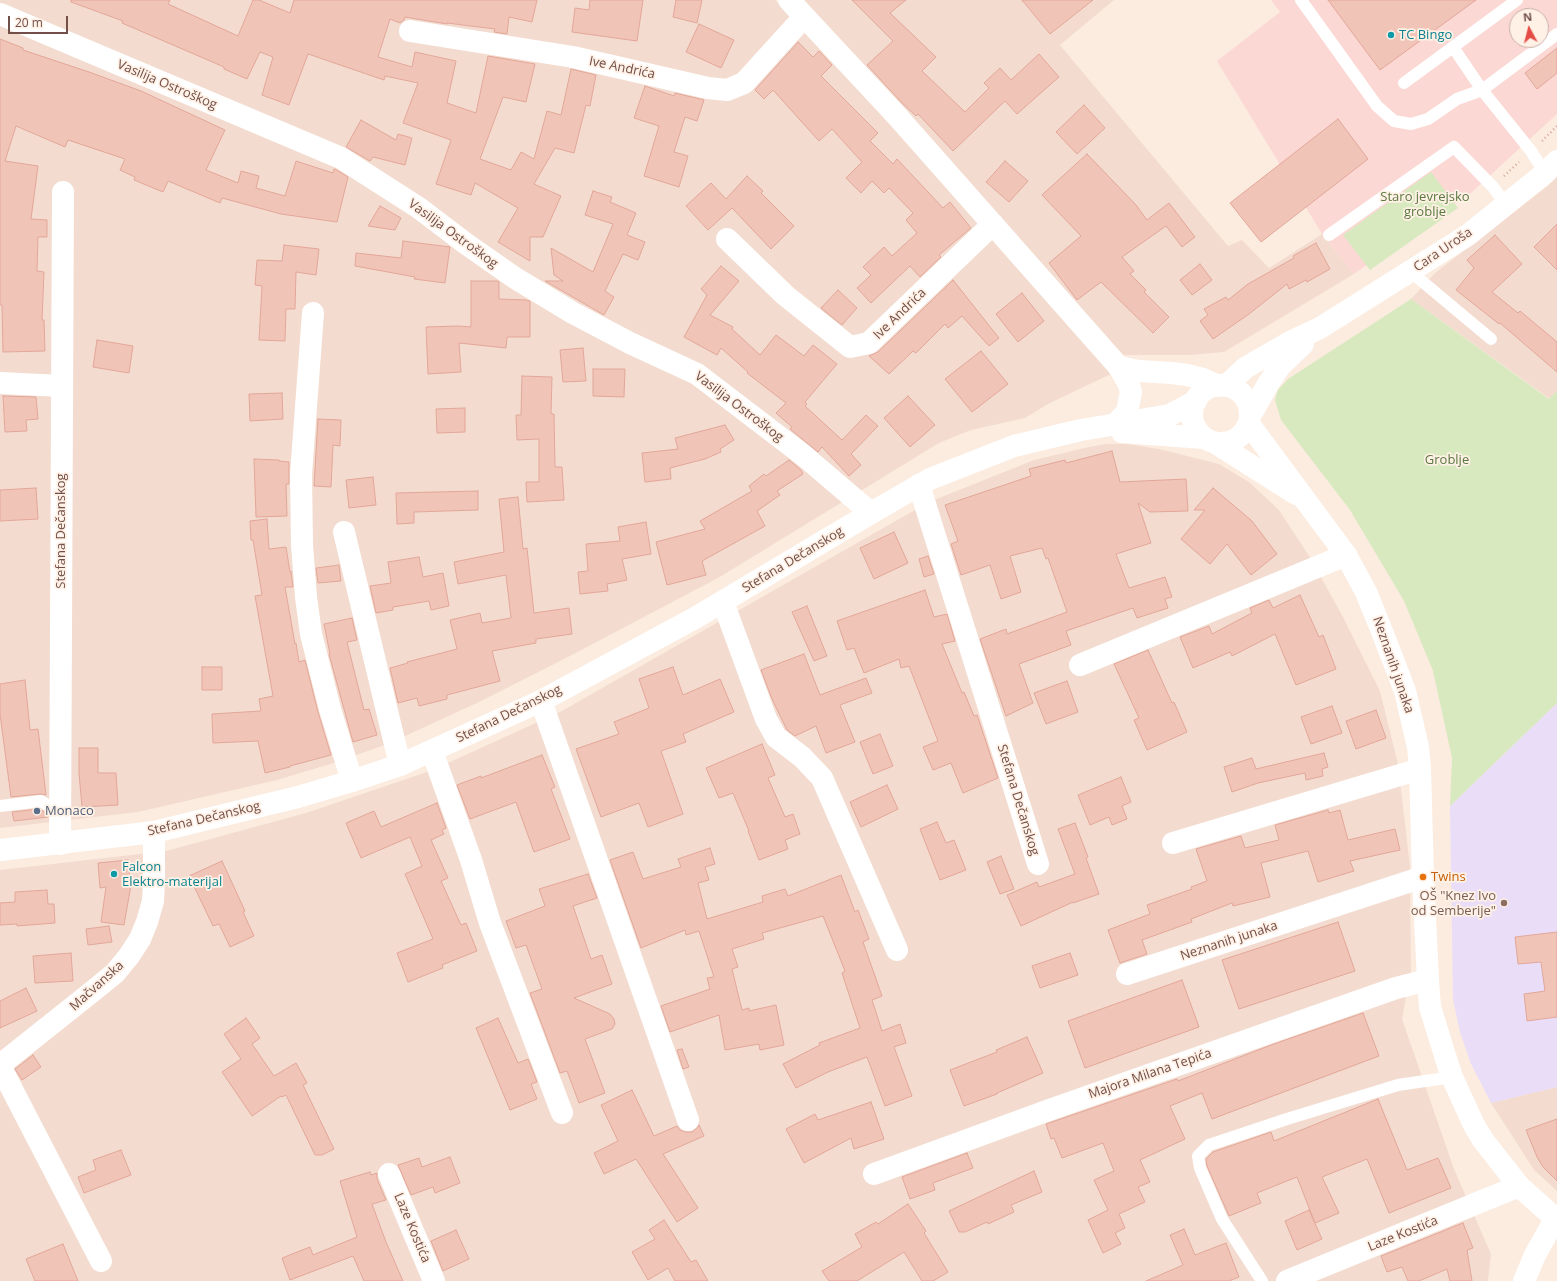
<!DOCTYPE html>
<html>
<head>
<meta charset="utf-8">
<style>
  body { margin:0 }
  #map { position:relative; width:1557px; height:1281px; overflow:hidden; background:#fcece0; font-family:"Open Sans",sans-serif }
  canvas { display:block }
  .north { position:absolute; left:1509px; top:8px; width:40px; height:40px; box-sizing:border-box; background:#fff1e6; border:1px solid #c7b0a7; border-radius:50%; rotate:353deg; font-size:11px; font-weight:700; line-height:16px; text-align:center; color:#724f48 }
  .north::after { content:''; display:block; margin:auto; width:14px; height:18px; background:#e54c46; clip-path:polygon(50% 0,100% 100%,50% 72%,0 100%) }
  .scale { position:absolute; left:8px; top:16px; width:60px; height:18px; box-sizing:border-box; border:2px solid #724f48; border-top:0; padding-left:5px; font-size:12px; line-height:14px; white-space:nowrap; color:#724f48; -webkit-text-stroke:3px #fff1e6; paint-order:stroke }
</style>
</head>
<body>
<div id="map">
<canvas width="1557" height="1281"></canvas>
<div class="north">N</div>
<div class="scale">20 m</div>
</div>
<script>
const g = document.querySelector('canvas').getContext('2d');
g.lineJoin = 'round';
function paint(path, color) { g.fillStyle = color; g.fill(path, 'evenodd'); }
const poly = rows => new Path2D(rows.map(r => 'M' + r).join(''));
function trace(path, color, width, dash) { g.strokeStyle = color; g.lineWidth = width; g.lineCap = dash ? 'butt' : 'round'; g.setLineDash(dash || []); g.stroke(path); }
function write(font, color, halo, rows, align = 'center') {
  g.font = font + ' "Open Sans",sans-serif'; g.lineWidth = 3.5; g.setLineDash([]); g.textBaseline = 'middle'; g.strokeStyle = halo; g.fillStyle = color; for (const [text, x, y, turn = 0] of rows) {
    g.save(); g.translate(x, y); g.rotate((+turn || 0) * Math.PI / 180); g.textAlign = isNaN(turn) ? turn : align; if (halo) g.strokeText(text, 0, 0); g.fillText(text, 0, 0); g.restore();
  }
}
const residential = poly([
  [0,0,775,0,787,13,796,0,1114,0,1060,45,1228,246,1242,240,1269,268,1322,234,1354,274,1224,352,1191,355,1124,355,1108,365,1113,373,1048,404,1025,418,971,430,939,443,718,578,568,657,479,702,390,743,337,762,277,780,138,812,0,828],
  [1557,176,1557,391,1550,399,1411,299,1435,273,1549,185],
  [1106,444,1127,444,1159,449,1219,464,1249,482,1279,510,1311,559,1343,617,1380,691,1398,764,1410,866,1411,971,1402,1019,1454,1169,1491,1254,1488,1281,0,1281,0,870,166,851,306,813,430,771,560,712,929,502,1034,460,1089,447],
  [1557,1087,1557,1191,1534,1170,1491,1103]
]);
const commercial = poly([
  [1271,0,1557,0,1557,114,1472,192,1354,274,1322,234,1217,61,1280,12],
  [1517,16,1541,16,1541,40,1517,40]
]);
const education = poly([
  [1557,703,1557,1087,1491,1103,1471,1064,1460,1032,1453,1000,1450,806]
]);
const green = poly([
  [1431,172,1458,208,1370,270,1343,235],
  [1411,299,1549,399,1557,391,1557,703,1450,806,1452,758,1433,671,1404,601,1350,510,1281,420,1275,400,1278,390,1288,379]
]);
const building = poly([
  [71,0,170,0,168,4,238,36,253,0,259,0,290,13,294,0,537,0,532,22,509,17,507,34,494,32,495,29,447,23,447,24,405,17,404,20,400,23,390,19,378,57,412,67,415,52,456,61,447,103,476,113,488,56,535,64,526,102,503,97,480,159,511,170,521,152,534,159,547,111,561,115,571,69,596,75,590,106,586,105,574,153,555,148,534,184,561,196,543,237,530,237,530,261,498,242,518,208,475,183,471,195,436,184,451,140,403,123,418,83,385,76,384,80,308,54,289,105,262,95,273,57,260,52,247,79,224,69,224,67,122,23,123,21,71,2,71,0],
  [590,0,643,0,637,41,572,32,575,8,589,10,590,0],
  [676,0,702,0,697,23,673,17,676,0],
  [852,0,906,0,890,13,936,57,922,71,965,112,989,88,984,83,1000,68,1011,80,1039,54,1059,77,1017,114,1005,101,953,151,918,114,916,116,902,103,867,65,893,41,852,0],
  [1022,0,1093,0,1050,34,1022,0],
  [1328,0,1476,0,1380,70,1328,0],
  [699,24,734,40,721,68,686,52,699,24],
  [0,39,23,48,23,50,89,72,141,91,225,130,206,170,238,183,241,171,259,176,256,188,285,196,296,161,333,173,334,169,335,169,348,177,337,222,281,214,222,198,220,203,168,181,163,192,134,180,135,177,120,170,125,159,68,140,65,147,16,126,5,161,38,166,31,219,47,220,47,237,38,237,37,271,44,272,42,320,44,320,45,351,3,352,2,305,0,305,0,39],
  [798,42,813,57,819,51,832,65,821,76,878,133,870,141,893,164,897,159,943,208,950,202,971,228,939,255,941,257,920,277,910,266,871,303,857,288,871,275,863,267,884,247,892,256,917,233,906,220,913,213,889,188,884,193,872,181,861,193,846,178,862,162,832,129,819,141,773,90,764,99,755,90,798,42],
  [1557,48,1557,73,1537,89,1525,73,1557,48],
  [645,86,674,96,675,93,704,100,697,121,685,117,674,152,688,156,679,187,644,176,659,126,634,118,645,86],
  [1084,105,1105,128,1077,154,1056,132,1084,105],
  [1338,119,1368,159,1261,242,1230,203,1338,119],
  [361,120,396,140,398,134,412,138,405,165,373,157,370,161,346,147,361,120],
  [1087,154,1136,205,1147,220,1169,203,1195,237,1182,247,1166,226,1122,257,1134,271,1130,274,1146,290,1144,292,1169,317,1153,333,1101,282,1077,300,1049,263,1081,236,1042,195,1087,154],
  [1005,161,1028,181,1009,202,986,182,1005,161],
  [747,176,763,191,761,193,794,226,771,249,732,208,708,230,686,206,711,183,726,199,747,176],
  [593,191,612,197,610,202,636,213,627,235,645,242,638,260,623,254,605,291,614,297,604,315,545,281,563,281,554,275,551,248,593,272,613,224,585,215,593,191],
  [380,206,401,218,395,230,368,226,380,206],
  [1557,224,1557,270,1534,247,1557,224],
  [1495,235,1522,264,1492,292,1518,313,1520,311,1557,342,1557,372,1500,323,1499,324,1456,290,1474,268,1467,260,1495,235],
  [403,241,450,247,445,283,414,279,415,277,355,266,356,253,401,258,403,241],
  [1316,243,1330,269,1307,282,1306,280,1289,289,1287,284,1249,314,1213,339,1200,321,1208,315,1204,309,1226,297,1228,300,1248,284,1294,258,1293,256,1316,243],
  [284,245,319,249,316,275,296,272,295,309,286,309,285,341,259,340,262,286,255,285,257,260,282,261,284,245],
  [1200,264,1212,280,1192,295,1180,280,1200,264],
  [721,266,739,281,710,315,733,327,732,329,760,355,776,335,804,356,813,345,837,364,805,402,807,404,805,406,842,440,866,415,878,426,851,454,861,465,849,476,822,447,818,452,790,429,792,427,776,413,786,403,747,373,748,372,721,348,717,355,684,337,707,295,701,289,721,266],
  [953,280,999,338,989,346,962,316,948,328,945,324,916,353,913,351,889,374,869,356,878,352,953,280],
  [471,281,498,281,499,282,499,299,526,300,530,301,530,337,507,337,506,348,459,343,461,372,428,374,426,327,458,326,471,327,471,281],
  [838,290,857,308,842,325,821,308,838,290],
  [1022,293,1044,321,1018,342,996,314,1022,293],
  [97,340,133,346,129,373,93,367,97,340],
  [583,348,586,381,563,382,560,350,583,348],
  [981,351,1008,384,972,412,945,379,981,351],
  [593,369,625,369,624,397,593,396,593,369],
  [522,376,552,377,551,414,554,414,555,467,562,467,564,500,527,502,526,482,539,482,539,439,517,440,516,415,521,415,522,376],
  [282,393,283,419,250,421,249,394,282,393],
  [3,396,36,397,38,419,26,420,27,431,5,432,3,396],
  [908,396,935,425,910,447,884,418,908,396],
  [465,408,465,432,437,433,436,409,465,408],
  [318,419,341,420,340,446,333,445,331,487,314,486,318,419],
  [725,425,734,440,720,449,721,452,705,459,670,468,671,479,645,482,642,453,678,449,675,438,725,425],
  [1112,451,1120,482,1186,479,1188,511,1150,512,1138,503,1151,543,1116,554,1129,588,1165,577,1172,597,1165,599,1168,608,1137,618,1133,608,1066,631,1071,645,1019,664,1033,703,1006,716,980,639,1006,629,1007,634,1067,612,1048,558,1046,559,1042,548,1010,556,1021,592,1001,599,990,565,961,575,951,544,958,541,945,505,1031,476,1029,469,1065,460,1066,463,1112,451],
  [254,459,279,460,279,461,289,462,289,484,286,484,287,516,256,517,254,459],
  [789,460,801,470,803,474,777,491,780,495,757,511,765,526,702,561,706,575,667,585,656,542,705,529,700,521,752,491,749,486,764,474,766,476,789,460],
  [373,477,376,505,349,508,346,480,373,477],
  [36,488,38,519,0,521,0,490,36,488],
  [1213,488,1252,521,1277,554,1251,575,1227,544,1210,564,1181,539,1205,510,1194,510,1213,488],
  [478,491,478,510,414,512,414,523,397,524,396,493,478,491],
  [518,497,523,549,527,548,534,613,569,608,572,634,536,639,536,643,492,651,500,681,447,695,447,699,419,706,417,698,398,703,390,668,408,663,407,662,457,649,450,620,480,613,482,623,511,618,506,575,458,584,454,562,504,552,499,499,518,497],
  [267,519,269,549,286,547,290,572,291,571,293,587,285,587,295,644,296,643,299,662,305,660,318,712,331,755,290,766,290,767,265,773,258,741,213,743,212,714,261,711,259,699,273,696,255,596,262,595,253,540,251,540,250,521,267,519],
  [646,522,651,554,622,559,627,580,607,584,608,591,580,594,578,572,588,571,586,544,620,541,618,527,646,522],
  [894,532,908,563,874,579,860,548,894,532],
  [928,556,934,574,924,577,919,559,928,556],
  [419,557,423,577,443,573,449,606,431,610,429,601,393,607,393,610,376,613,370,586,391,583,388,562,419,557],
  [339,565,341,581,318,583,316,568,339,565],
  [925,590,934,617,947,614,955,641,942,644,962,693,964,692,974,716,977,715,998,778,963,793,951,763,933,770,923,747,938,741,909,666,901,668,899,659,864,673,854,648,847,650,837,621,925,590],
  [1300,595,1319,637,1323,635,1336,669,1296,685,1275,634,1232,656,1230,652,1193,668,1180,637,1209,626,1212,634,1252,613,1250,608,1269,600,1273,608,1300,595],
  [807,606,827,656,814,661,792,612,807,606],
  [352,618,357,640,347,642,364,710,369,709,377,735,353,742,329,654,330,654,324,624,352,618],
  [1148,650,1172,703,1174,702,1187,732,1147,750,1134,720,1139,718,1114,664,1148,650],
  [804,654,820,695,866,678,872,693,840,705,855,742,826,753,816,726,795,736,787,730,772,699,761,670,804,654],
  [202,667,222,667,222,690,202,690,202,667],
  [673,667,683,695,720,679,734,712,683,734,686,742,661,751,683,814,648,827,639,803,601,817,576,749,619,734,614,722,649,708,639,679,673,667],
  [25,680,30,730,38,729,46,795,40,794,11,797,0,714,0,684,25,680],
  [1067,681,1078,712,1046,724,1034,693,1067,681],
  [1332,706,1342,733,1311,744,1301,717,1332,706],
  [1376,710,1386,738,1356,749,1346,721,1376,710],
  [880,734,893,766,873,774,860,742,880,734],
  [762,744,775,775,768,778,785,817,793,814,800,834,785,840,788,849,759,860,748,831,749,831,733,793,719,798,706,768,762,744],
  [79,748,98,748,98,773,116,773,118,805,82,807,79,773,79,748],
  [1324,753,1328,767,1322,769,1323,776,1306,780,1305,773,1258,783,1232,792,1224,767,1252,758,1256,769,1324,753],
  [542,755,555,787,551,789,570,839,534,852,516,802,470,819,457,785,481,776,481,778,542,755],
  [1121,777,1131,802,1122,806,1127,819,1112,825,1109,817,1090,825,1078,795,1121,777],
  [887,785,898,809,861,827,850,802,887,785],
  [437,803,446,828,442,830,444,834,431,840,448,878,441,881,461,925,466,923,477,951,442,965,443,968,408,982,397,953,433,939,405,874,422,866,410,837,361,858,346,823,374,811,381,827,437,803],
  [39,809,46,813,48,817,14,821,12,812,39,809],
  [1328,810,1329,813,1340,810,1348,840,1395,829,1400,850,1350,861,1354,871,1318,882,1308,851,1261,863,1270,897,1233,906,1232,903,1191,919,1192,922,1142,940,1147,954,1120,963,1108,930,1150,914,1147,905,1192,889,1191,887,1207,881,1196,849,1241,836,1245,848,1279,840,1275,825,1328,810],
  [937,822,946,843,954,840,966,870,940,880,920,829,937,822],
  [1075,823,1088,857,1086,858,1099,894,1073,903,1073,902,1021,926,1007,895,1037,882,1039,887,1075,874,1058,829,1075,823],
  [710,848,715,864,705,867,709,880,698,883,707,919,763,902,762,896,785,889,788,896,841,875,855,912,858,910,869,939,863,942,882,996,872,1000,882,1031,900,1024,906,1043,894,1047,912,1096,885,1106,867,1057,828,1072,796,1088,783,1064,820,1045,819,1043,860,1028,842,973,845,971,823,916,762,933,764,939,732,949,738,967,732,969,742,1010,749,1008,749,1011,776,1005,784,1045,760,1050,759,1044,725,1050,719,1015,670,1032,661,1006,710,989,707,978,714,977,699,931,686,935,685,930,641,948,610,860,633,852,643,879,681,867,678,859,710,848],
  [1001,856,1014,889,1000,894,987,862,1001,856],
  [128,860,131,885,124,925,101,922,106,887,100,888,98,863,128,860],
  [222,861,245,911,243,912,254,936,230,947,219,924,213,926,189,876,222,861],
  [588,874,597,898,573,906,591,959,602,955,612,984,574,998,610,1014,614,1019,615,1024,612,1029,585,1039,605,1093,579,1103,567,1071,560,1073,530,993,542,989,526,945,516,948,506,921,545,906,539,889,588,874],
  [47,890,48,904,54,904,55,923,17,926,17,924,0,925,0,903,15,902,15,892,47,890],
  [1338,922,1355,971,1239,1009,1222,960,1338,922],
  [109,926,112,942,88,945,86,929,109,926],
  [1557,932,1557,1017,1527,1021,1524,994,1545,991,1541,962,1518,964,1515,937,1557,932],
  [71,953,73,981,35,983,33,956,71,953],
  [1070,953,1078,975,1040,988,1032,966,1070,953],
  [1182,980,1199,1027,1085,1068,1068,1021,1182,980],
  [26,988,37,1011,0,1028,0,1001,26,988],
  [1363,1013,1379,1056,1212,1119,1202,1093,1170,1106,1185,1139,1140,1160,1150,1182,1138,1187,1145,1202,1119,1214,1125,1228,1115,1233,1121,1244,1103,1253,1088,1220,1108,1210,1094,1180,1114,1171,1103,1143,1062,1158,1054,1138,1051,1139,1046,1124,1177,1079,1178,1081,1271,1045,1363,1013],
  [246,1018,260,1038,252,1044,274,1076,296,1063,307,1083,303,1085,334,1149,322,1155,315,1155,286,1095,282,1097,281,1096,252,1116,222,1072,241,1059,224,1034,246,1018],
  [498,1018,518,1063,528,1059,537,1082,531,1084,537,1099,510,1110,476,1028,498,1018],
  [1027,1037,1043,1073,997,1093,997,1094,964,1106,950,1070,997,1052,996,1050,1027,1037],
  [682,1049,689,1067,683,1069,677,1050,682,1049],
  [33,1055,41,1067,22,1080,15,1069,33,1055],
  [632,1090,654,1136,677,1126,680,1130,685,1132,692,1132,697,1128,699,1125,704,1136,663,1154,698,1208,677,1222,636,1159,604,1174,594,1153,618,1141,601,1105,632,1090],
  [1378,1099,1407,1170,1438,1158,1451,1188,1389,1213,1367,1159,1322,1177,1339,1213,1315,1223,1297,1177,1257,1193,1261,1203,1229,1216,1207,1166,1206,1159,1213,1152,1271,1132,1274,1141,1378,1099],
  [871,1102,884,1139,854,1149,851,1138,804,1163,786,1129,815,1114,818,1120,871,1102],
  [1557,1119,1557,1181,1543,1167,1537,1157,1526,1130,1557,1119],
  [121,1150,131,1175,84,1193,78,1177,96,1170,93,1160,121,1150],
  [967,1153,973,1168,933,1183,935,1190,910,1199,902,1177,967,1153],
  [450,1157,460,1183,435,1193,433,1187,411,1195,398,1165,419,1158,422,1167,450,1157],
  [1034,1171,1042,1192,1011,1205,1014,1212,988,1224,987,1222,965,1232,959,1232,949,1211,1034,1171],
  [370,1172,371,1175,377,1173,377,1179,386,1200,372,1204,386,1242,403,1281,364,1281,353,1256,290,1280,282,1258,310,1247,313,1255,357,1237,340,1181,370,1172],
  [908,1204,926,1231,924,1233,948,1272,933,1281,922,1281,904,1252,857,1281,829,1281,822,1271,862,1247,855,1234,876,1222,878,1224,908,1204],
  [1309,1210,1322,1239,1297,1250,1285,1221,1309,1210],
  [664,1220,691,1262,696,1260,708,1281,675,1281,668,1268,648,1280,632,1252,655,1239,649,1230,664,1220],
  [1463,1223,1473,1248,1467,1250,1472,1281,1450,1281,1447,1269,1419,1281,1408,1281,1402,1267,1387,1272,1381,1256,1463,1223],
  [1184,1229,1195,1255,1226,1243,1239,1277,1229,1281,1146,1281,1183,1265,1170,1235,1184,1229],
  [456,1230,469,1259,443,1271,431,1241,456,1230],
  [63,1244,78,1281,35,1281,26,1259,63,1244]
]);
const path = poly([
  [1542,141,1557,126],
  [1504,176,1519,162]
]);
const service = poly([
  [1301,0,1377,106,1394,121,1411,124,1428,119,1457,99,1482,90,1557,34],
  [1453,47,1482,90,1531,151,1545,173],
  [1404,83,1517,0],
  [1329,235,1454,147,1493,187,1506,204],
  [1411,272,1491,339],
  [0,806,41,801,52,808,58,818],
  [1262,1281,1222,1219,1200,1168,1198,1156,1209,1145,1287,1119,1398,1085,1452,1077]
]);
const minor = poly([
  [789,0,897,116,1119,367,1139,371,1171,373,1187,375,1203,379,1219,386],
  [0,14,341,158,419,208,465,243,515,278,573,313,630,343,697,374,803,455,871,513],
  [410,31,573,57,708,88,727,90,744,83,804,17],
  [727,239,786,296,850,347,869,343,993,224],
  [313,313,301,474,302,545,306,597,311,634,330,709,352,781],
  [0,383,62,386],
  [919,485,1038,864],
  [344,532,400,765],
  [723,602,766,719,776,737,802,757,822,778,897,950],
  [1080,665,1346,555],
  [541,701,688,1120],
  [432,751,471,860,490,923,562,1113],
  [1173,843,1420,769],
  [60,844,63,192],
  [1127,974,1423,877],
  [0,1066,101,1261],
  [389,1174,434,1281],
  [874,1174,1052,1109,1220,1050,1396,988,1428,980],
  [1287,1281,1519,1186],
  [1524,1281,1535,1255,1555,1219]
]);
const tertiary = poly([
  [0,1065,93,991,115,973,129,956,140,939,147,922,153,901,154,882,154,832]
]);
const secondary = poly([
  '1192 414a29 29 0 1 1 58 0a29 29 0 1 1-58 0Z',
  [1226,386,1245,368,1290,342,1320,328,1468,235,1545,173,1557,161],
  [1250,416,1268,384,1280,366,1303,344],
  [1117,423,1127,412,1131,392,1129,385,1119,367],
  [1249,424,1346,555,1366,592,1383,634,1405,691,1418,747,1420,769,1423,877,1428,980,1430,1007,1447,1062,1452,1077,1474,1125,1483,1140,1519,1186,1557,1220],
  [1122,432,1204,438],
  [1214,442,1296,494],
  [0,850,154,832,298,797,352,781,400,765,541,701,695,618,871,513,930,479,1014,446,1081,430,1170,415,1196,401]
]);
const markers = [
  [1391,35,4,"#0f9aa8"],
  [37,811,4,"#5c6f8a"],
  [114,874,4,"#0f9aa8"],
  [1423,877,4,"#e8710a"],
  [1504,903,4,"#8d6e63"]
];
const cultureNames = [
  ["TC Bingo",1399,35],
  ["Falcon",122,867],
  ["Elektro-materijal",122,882]
];
const streetNames = [
  ["Ive Andrića",622,68,12],
  ["Vasilija Ostroškog",167,85,23],
  ["Vasilija Ostroškog",453,234,36],
  ["Cara Uroša",1443,250,-34],
  ["Ive Andrića",900,314,-44],
  ["Vasilija Ostroškog",739,407,37],
  ["Stefana Dečanskog",61,531,-90],
  ["Stefana Dečanskog",793,560,-31],
  ["Neznanih junaka",1393,665,71],
  ["Stefana Dečanskog",509,714,-26],
  ["Stefana Dečanskog",1018,800,73],
  ["Stefana Dečanskog",204,819,-13],
  ["Neznanih junaka",1229,941,-18],
  ["Mačvanska",97,986,-42],
  ["Majora Milana Tepića",1150,1074,-19],
  ["Laze Kostića",412,1228,67],
  ["Laze Kostića",1403,1234,-22]
];
const parkNames = [
  ["Staro jevrejsko",1425,197],
  ["groblje",1425,212],
  ["Groblje",1447,460]
];
const serviceNames = [
  ["Monaco",45,811]
];
const foodNames = [
  ["Twins",1431,877]
];
const educationNames = [
  ["OŠ \"Knez Ivo",1496,896],
  ["od Semberije\"",1496,911]
];
paint(residential, '#f3dccf');
paint(commercial, '#fcd8d4');
paint(education, '#e9ddf8');
paint(green, '#d8e9bf');
paint(building, '#f1c4b8');
trace(building, '#e3a799', 1);
trace(path, '#d5a89c', 2.5, [1, 3]);
trace(service, '#fff', 12);
trace(minor, '#fff', 22);
trace(tertiary, '#fff', 22);
trace(secondary, '#fff', 22);
for (const [x, y, r, color] of markers) { const dot = new Path2D(); dot.arc(x, y, r, 0, 2 * Math.PI); g.fillStyle = color; g.fill(dot); trace(dot, '#fff1e6', 1.5); }
write('13px', '#0d838f', '#fff1e6', cultureNames, 'left');
write('13px', '#724f48', '#fff1e6', streetNames);
write('13px', '#5b7841', '#fff1e6', parkNames);
write('13px', '#4e5e75', '#fff1e6', serviceNames, 'left');
write('13px', '#c56008', '#fff1e6', foodNames, 'left');
write('13px', '#785e54', '#fff1e6', educationNames, 'right');
</script>
</body>
</html>
